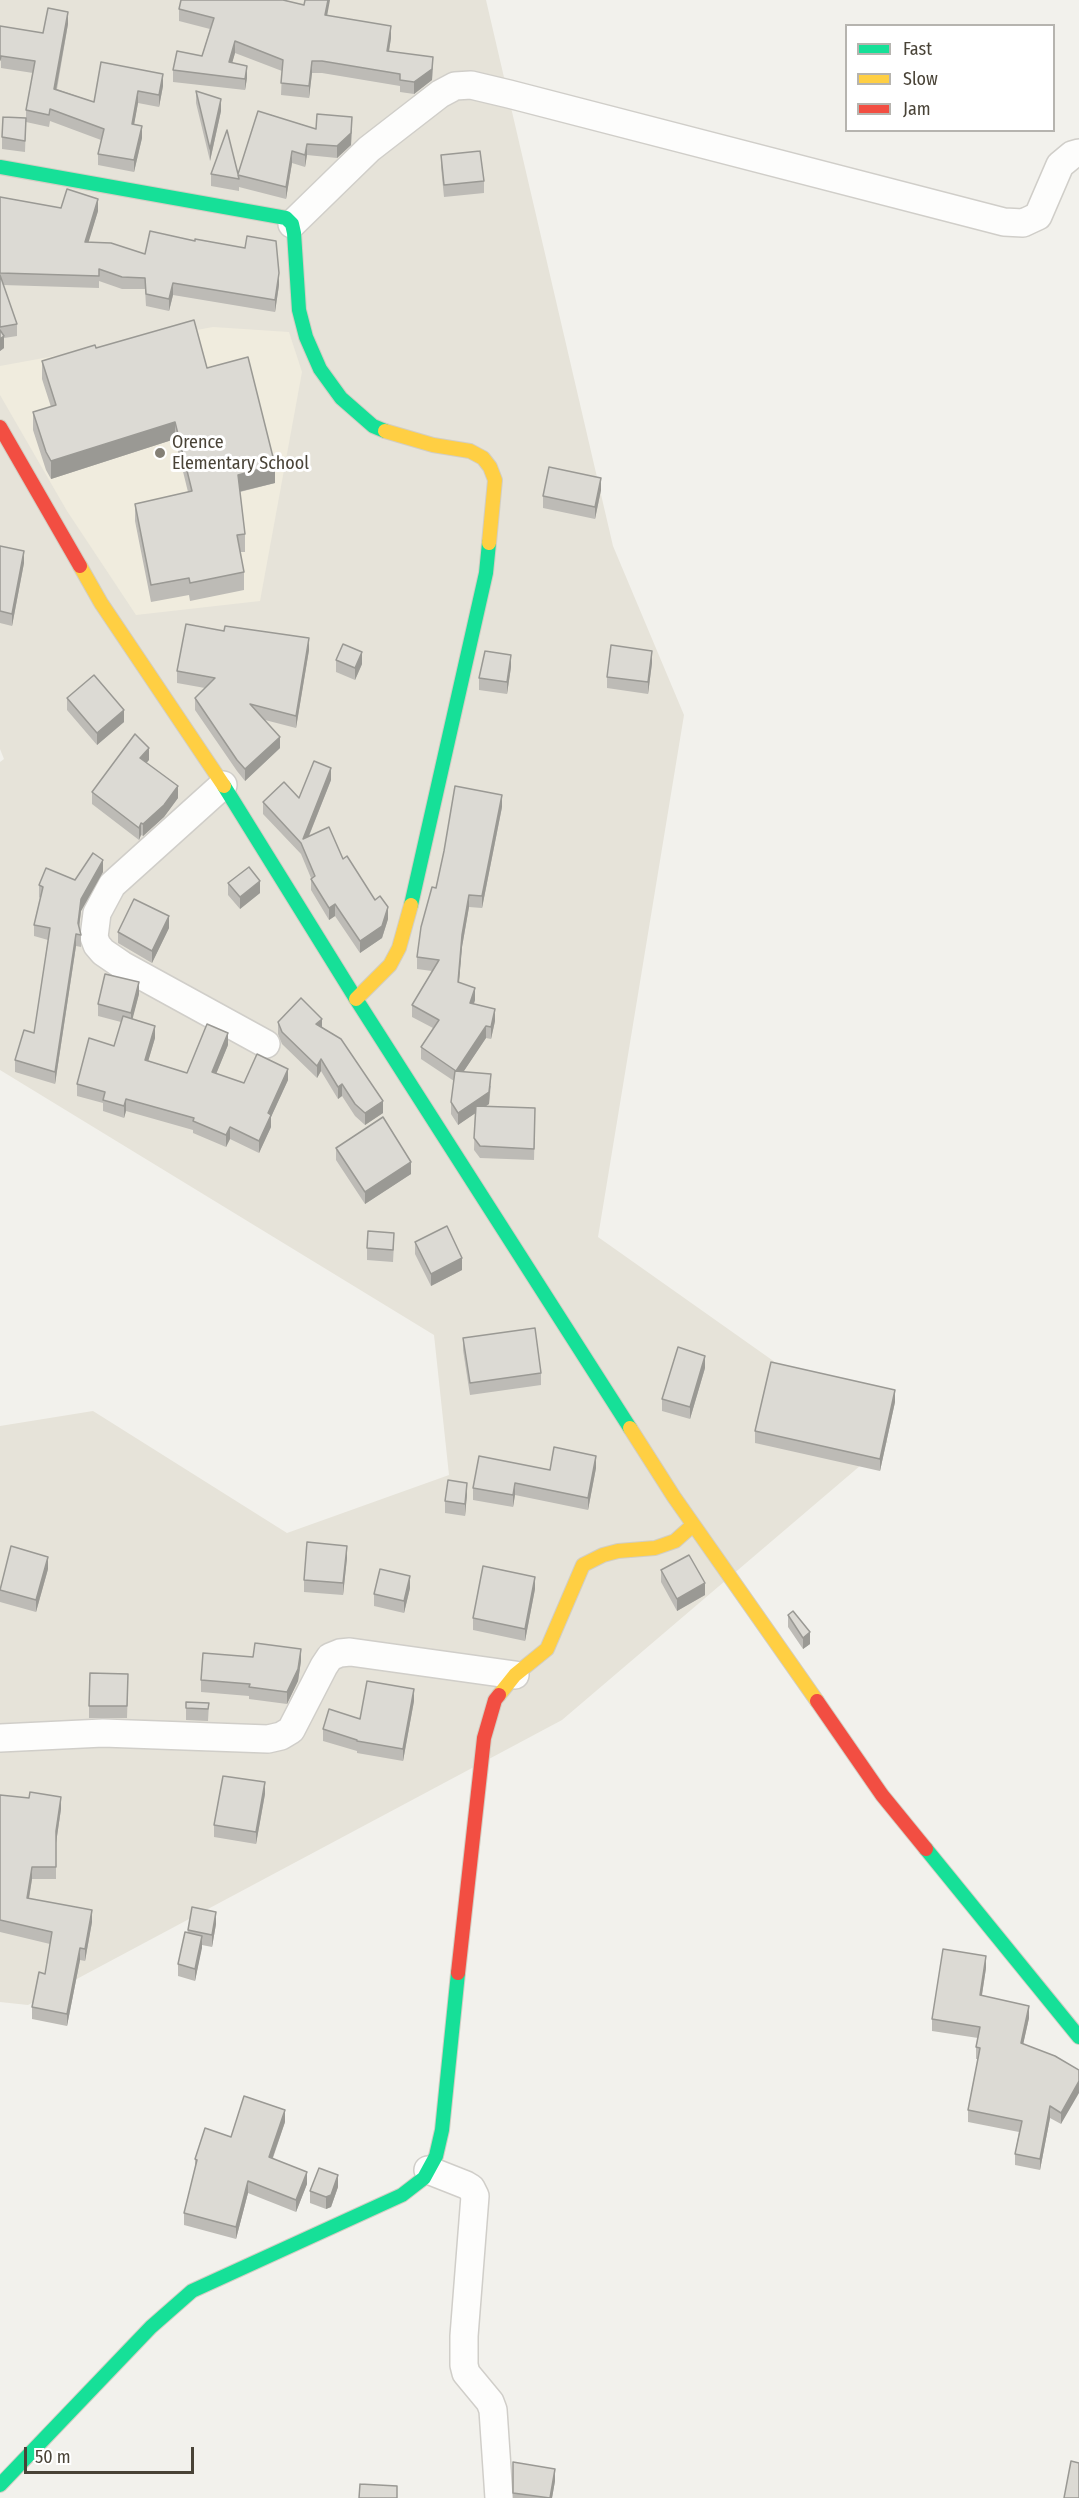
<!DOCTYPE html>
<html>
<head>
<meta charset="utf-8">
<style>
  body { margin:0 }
  #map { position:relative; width:1079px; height:2498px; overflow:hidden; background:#f2f1ec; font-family:"Fira Sans Condensed",sans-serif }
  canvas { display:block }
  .legend { position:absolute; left:845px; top:24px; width:210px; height:108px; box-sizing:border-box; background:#fff; border:2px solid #b6b4af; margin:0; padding:8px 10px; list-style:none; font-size:18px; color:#494337 }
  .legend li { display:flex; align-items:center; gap:12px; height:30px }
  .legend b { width:30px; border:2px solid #b6b4af }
  .scale { position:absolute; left:24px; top:2447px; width:170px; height:27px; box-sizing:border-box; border:3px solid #494337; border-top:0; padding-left:8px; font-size:18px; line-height:21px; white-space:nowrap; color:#494337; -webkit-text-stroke:4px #fff; paint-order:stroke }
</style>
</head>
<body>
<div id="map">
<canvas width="1079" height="2498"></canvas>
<ul class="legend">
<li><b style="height:8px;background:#16e098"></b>Fast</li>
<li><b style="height:8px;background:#ffcf43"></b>Slow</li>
<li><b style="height:8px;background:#f24e42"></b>Jam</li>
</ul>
<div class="scale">50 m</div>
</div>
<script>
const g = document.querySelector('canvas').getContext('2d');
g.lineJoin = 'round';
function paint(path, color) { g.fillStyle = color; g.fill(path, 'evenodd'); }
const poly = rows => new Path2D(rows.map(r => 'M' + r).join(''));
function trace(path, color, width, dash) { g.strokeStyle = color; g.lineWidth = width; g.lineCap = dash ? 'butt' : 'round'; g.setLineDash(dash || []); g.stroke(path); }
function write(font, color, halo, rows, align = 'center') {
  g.font = font + ' "Fira Sans Condensed",sans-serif'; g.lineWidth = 6; g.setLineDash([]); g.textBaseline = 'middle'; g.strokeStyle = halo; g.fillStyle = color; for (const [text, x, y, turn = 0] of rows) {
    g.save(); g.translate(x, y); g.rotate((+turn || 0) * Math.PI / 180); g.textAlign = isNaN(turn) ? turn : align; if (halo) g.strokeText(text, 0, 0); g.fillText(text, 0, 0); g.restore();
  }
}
const residential = poly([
  [0,0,486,0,613,546,684,715,598,1237,888,1442,562,1720,28,2005,0,2002,0,1426,93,1411,287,1533,449,1475,434,1335,0,1070,0,762,4,759,0,749]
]);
const education = poly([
  [213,327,289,332,302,372,260,601,136,615,67,511,0,395,0,366]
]);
const street = poly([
  [292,224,369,149,440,94,455,86,471,85,509,94,1004,222,1023,223,1038,216,1060,165,1072,155,1079,153],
  [223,785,112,885,97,913,94,937,97,945,103,952,122,965,266,1044],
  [0,1738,103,1733,268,1739,281,1736,291,1730,324,1666,330,1657,340,1653,350,1652,515,1675],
  [428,2170,466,2185,471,2188,475,2196,464,2336,464,2365,466,2373,490,2402,493,2410,499,2498]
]);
const fast = poly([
  [0,167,286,218,292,224,294,233,299,310,306,337,320,369,341,398,373,426,385,431],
  [224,786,356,999,630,1428],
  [411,905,486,573,489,543],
  [926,1849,1079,2037],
  [0,2485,151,2327,192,2291,402,2195,424,2178,436,2156,442,2130,458,1973]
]);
const slow = poly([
  [385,431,433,445,470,451,483,458,490,467,495,480,489,543],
  [80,566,101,603,224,786],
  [356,999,390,965,399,948,411,905],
  [630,1428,674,1497,817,1701],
  [499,1695,515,1675,547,1649,583,1565,603,1555,618,1551,655,1548,675,1541,693,1525]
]);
const jam = poly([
  [0,427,80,566],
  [817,1701,882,1795,926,1849],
  [458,1973,484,1738,495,1700,499,1695]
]);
const wall = poly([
  [179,9,327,15,391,38,389,51,433,69,432,80,414,94,400,92,400,86,322,73,312,73,309,98,281,95,282,71,235,53,232,63,247,78,245,90,173,82,173,70,202,56,210,29,179,21],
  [68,24,57,89,94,102,101,62,163,86,159,107,138,103,134,124,142,138,134,172,98,165,98,154,101,140,50,121,49,127,26,122,25,152,2,149,2,137,26,118,26,110,33,73,1,68,0,26,43,33],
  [196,91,221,111,210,161,196,103],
  [316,129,352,129,351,145,337,158,307,155,305,167,292,163,286,199,239,187,239,191,211,186,211,174,238,174],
  [441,155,484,181,484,193,444,197,441,167],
  [0,197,61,208,98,211,88,242,279,285,275,312,173,295,169,311,146,306,145,289,122,289,99,281,99,288,3,285,17,324,17,336,4,338,4,348,0,351],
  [96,348,207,368,275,483,240,492,245,534,245,552,240,552,244,572,244,590,190,601,189,595,151,602,135,521,135,504,188,492,175,439,51,479,46,470,33,430,33,412,51,407,42,379,42,361],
  [601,490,595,519,543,508,543,496],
  [0,546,24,563,12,626,0,623],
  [309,650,296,728,265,720,280,748,245,781,237,771,195,710,195,698,205,688,177,683,177,671],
  [336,660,362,664,355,680,336,672],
  [652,663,648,694,607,688,607,677],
  [511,667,507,694,479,690,479,678],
  [67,698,124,722,97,745,67,710],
  [149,760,146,763,178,798,164,817,143,836,141,835,139,840,92,804,92,792],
  [331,780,309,836,343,859,388,919,382,938,360,953,335,916,329,920,311,890,311,878,301,854,263,814,263,802,299,798],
  [502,807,482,908,469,907,462,947,459,982,475,1000,474,1004,495,1021,491,1039,486,1038,463,1072,491,1086,489,1104,486,1106,535,1120,534,1160,480,1158,474,1150,475,1113,458,1125,451,1114,451,1102,454,1081,421,1059,421,1047,433,1028,412,1017,412,1005,432,971,417,969,417,957,436,888],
  [103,872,81,911,79,928,81,935,81,947,76,946,55,1084,15,1072,15,1060,34,1033,48,940,34,936,34,925,40,898,39,897,39,885,75,880],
  [228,883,260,893,240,909,228,895],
  [169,928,152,963,118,943,118,932],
  [139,994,132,1019,155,1038,148,1061,187,1073,228,1045,216,1074,244,1083,288,1080,271,1117,271,1127,259,1153,230,1139,226,1147,193,1133,193,1130,126,1111,124,1118,103,1111,103,1103,77,1096,77,1084,114,1046,121,1022,98,1016,98,1004],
  [278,1022,322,1028,383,1113,365,1125,355,1116,342,1096,338,1099,321,1071,317,1078,282,1044,278,1034],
  [336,1148,411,1174,365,1204,336,1160],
  [415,1242,462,1270,431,1286,415,1254],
  [394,1244,393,1262,367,1260,367,1248],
  [463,1338,541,1373,541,1385,470,1395,463,1350],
  [705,1368,690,1419,662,1411,662,1399],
  [895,1402,880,1471,755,1443,755,1431],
  [596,1468,588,1510,515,1495,513,1507,473,1500,473,1488],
  [467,1494,465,1516,445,1513,445,1501],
  [347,1558,343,1595,304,1592,304,1580],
  [48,1569,36,1612,0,1602,0,1587],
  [661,1570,705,1595,677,1611,661,1582],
  [410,1588,404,1613,374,1606,374,1594],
  [535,1589,525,1641,473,1630,473,1618],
  [788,1615,810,1644,803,1649,788,1627],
  [301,1661,298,1681,287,1704,249,1699,249,1696,201,1692,201,1680],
  [128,1686,127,1718,89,1718,89,1706],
  [414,1701,403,1761,357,1753,357,1751,323,1741,323,1729],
  [186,1702,209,1703,208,1721,186,1720],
  [265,1794,256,1844,214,1837,214,1825],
  [0,1795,61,1809,56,1843,56,1879,32,1879,29,1898,92,1922,85,1961,80,1960,67,2026,32,2019,32,2007,45,1974,50,1944,0,1932],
  [216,1924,212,1947,202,1945,195,1981,178,1976,178,1964,188,1930],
  [986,1968,982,1995,1029,2018,1023,2044,1079,2070,1061,2124,1050,2118,1040,2170,1015,2165,1015,2154,1019,2132,968,2122,968,2110,978,2059,976,2059,976,2047,978,2038,932,2031,932,2019],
  [285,2122,273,2158,307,2184,296,2212,248,2193,236,2239,184,2225,184,2213,195,2170,195,2159,231,2137],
  [338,2187,331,2207,326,2209,310,2203,310,2191],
  [513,2462,555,2481,552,2498,513,2498]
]);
const shadedWall = poly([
  [328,0,330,0,325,27,325,15],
  [68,12,68,24,54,101,54,89],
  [391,26,391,38,387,63,387,51],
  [235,41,235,53,229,74,229,62],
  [433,57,432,80,414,94,414,82],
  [312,61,312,73,309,98,309,86],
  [247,66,247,78,245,90,245,79],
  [163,74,163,86,159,107,159,95],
  [138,91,138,103,132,136,132,124],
  [221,99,221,111,210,161,210,149],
  [352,117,351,145,337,158,337,146],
  [142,126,142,138,134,172,134,160],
  [307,144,307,155,305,167,305,155],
  [292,151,292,163,286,199,286,187],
  [98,199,98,211,85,254,85,242],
  [279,273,279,285,275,312,275,300],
  [173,283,173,295,169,311,169,299],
  [4,336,4,348,0,351,0,339],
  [175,422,175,439,51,479,51,461],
  [275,465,275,483,238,492,238,475],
  [601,478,601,490,595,519,595,507],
  [24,551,24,563,12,626,12,614],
  [309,638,309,650,296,728,296,716],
  [652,651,652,663,648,694,648,682],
  [362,652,362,664,355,680,355,668],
  [511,655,511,667,507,694,507,682],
  [124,710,124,722,97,745,97,733],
  [280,737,280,748,245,781,245,769],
  [149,748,149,760,140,770,140,758],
  [331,768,331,780,304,848,303,839],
  [178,786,178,798,164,817,143,836,143,824],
  [502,795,502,807,482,908,482,896],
  [141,823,141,835,139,840,139,828],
  [103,860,103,872,81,911,78,935,78,923,81,899],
  [260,881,260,893,240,909,240,897],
  [469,895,469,907,462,947,458,994,458,982,462,935],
  [335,904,335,916,329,920,329,908],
  [388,907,388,919,382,938,360,953,360,941],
  [169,916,169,928,152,963,152,951],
  [76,934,76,946,55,1084,55,1072],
  [139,982,139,994,131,1025,131,1013],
  [475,988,475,1000,470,1015,470,1003],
  [495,1009,495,1021,491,1039,491,1027],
  [322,1019,322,1031,316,1024],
  [155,1026,155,1038,145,1072,145,1060],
  [486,1026,486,1038,456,1083,456,1071],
  [228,1033,228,1045,212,1084,212,1072],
  [321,1059,321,1071,317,1078,317,1066],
  [288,1069,288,1080,271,1117,271,1127,259,1153,259,1141,268,1113],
  [491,1074,489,1104,458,1125,458,1113],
  [342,1084,342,1096,338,1099,338,1087],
  [126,1099,126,1111,124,1118,124,1106],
  [383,1101,383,1113,365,1125,365,1113],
  [230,1127,230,1139,226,1147,226,1135],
  [411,1162,411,1174,365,1204,365,1192],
  [462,1258,462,1270,431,1286,431,1274],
  [705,1356,705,1368,690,1419,690,1407],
  [895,1390,895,1402,880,1471,880,1459],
  [596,1456,596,1468,588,1510,588,1498],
  [467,1483,467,1494,465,1516,465,1504],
  [515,1483,515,1495,513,1507,513,1495],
  [347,1546,347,1558,343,1595,343,1583],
  [48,1557,48,1569,36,1612,36,1600],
  [410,1576,410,1588,404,1613,404,1601],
  [535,1577,535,1589,525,1641,525,1629],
  [705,1583,705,1595,677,1611,677,1599],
  [810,1632,810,1644,803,1649,803,1638],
  [301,1649,301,1661,298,1681,287,1704,287,1692],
  [414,1689,414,1701,403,1761,403,1749],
  [265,1782,265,1794,256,1844,256,1832],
  [61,1797,61,1809,56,1843,56,1879,56,1831],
  [32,1867,32,1879,27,1910,27,1898],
  [92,1910,92,1922,85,1961,85,1949],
  [216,1912,216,1924,212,1947,212,1935],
  [202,1936,202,1948,195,1981,195,1969],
  [80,1948,80,1960,67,2026,67,2014],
  [986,1956,986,1968,980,2007,980,1995],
  [1029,2006,1029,2018,1021,2054,1021,2043],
  [1079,2081,1079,2093,1061,2124,1061,2113],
  [1050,2106,1050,2118,1040,2170,1040,2159],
  [285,2110,285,2122,269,2168,269,2157],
  [307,2172,307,2184,296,2212,296,2200],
  [338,2175,338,2187,331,2207,326,2209,326,2197],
  [248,2181,248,2193,236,2239,236,2227],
  [555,2469,555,2481,552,2498,550,2498]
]);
const building = poly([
  [181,0,283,0,304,5,305,0,328,0,325,15,391,26,387,51,433,57,432,69,414,82,400,80,400,74,322,61,312,61,309,86,281,83,283,60,235,41,229,62,247,66,245,79,173,70,177,51,202,56,214,18,179,9,181,0],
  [48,8,68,12,54,89,94,102,101,62,163,74,159,95,138,91,132,124,142,126,134,160,98,154,104,129,50,109,49,115,26,110,35,61,1,56,0,60,0,26,43,33,48,8],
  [196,91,221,99,210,149,196,91],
  [258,111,316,129,317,114,352,117,351,133,337,146,307,144,305,155,292,151,286,187,238,175,239,179,211,174,227,130,238,174,258,111],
  [3,117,26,118,25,141,2,137,3,117],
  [480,151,484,181,444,185,441,155,480,151],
  [67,189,98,199,85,242,111,243,145,254,150,231,195,241,195,239,245,248,247,236,276,241,279,273,275,300,173,283,169,299,146,294,145,278,122,277,99,269,99,276,0,273,0,197,61,208,67,189],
  [0,275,17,324,0,327,0,275],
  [194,320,207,368,248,357,275,465,238,475,245,534,237,535,244,572,190,583,189,578,151,585,135,504,192,491,175,422,51,461,46,452,33,412,56,405,42,361,95,345,96,348,194,320],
  [0,330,4,336,0,339,0,330],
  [549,467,601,478,595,507,543,496,549,467],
  [0,546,24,551,12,614,0,611,0,546],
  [186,624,224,631,225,626,309,638,296,716,250,704,280,737,245,769,237,760,195,698,215,678,177,671,186,624],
  [343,644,362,652,355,668,336,660,343,644],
  [611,645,652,651,648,682,607,677,611,645],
  [485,651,511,655,507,682,479,678,485,651],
  [94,675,124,710,97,733,67,698,94,675],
  [135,734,149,748,140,758,178,786,164,805,143,824,141,823,139,828,92,792,135,734],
  [314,761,331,768,303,839,329,827,343,859,347,856,375,900,380,896,388,907,382,926,360,941,335,904,329,908,311,879,315,876,301,843,263,802,284,782,299,798,314,761],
  [455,786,502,795,482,896,469,895,462,935,458,982,475,988,470,1003,495,1009,491,1027,486,1026,456,1071,421,1047,439,1020,412,1005,439,960,417,957,421,927,432,887,436,888,444,851,455,786],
  [93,853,103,860,81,899,78,923,81,935,76,934,55,1072,15,1060,24,1030,34,1033,50,928,34,925,43,887,39,885,46,868,75,880,93,853],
  [249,867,260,881,240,897,228,883,249,867],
  [134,899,169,916,152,951,118,932,134,899],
  [105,974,139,982,131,1013,98,1004,105,974],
  [301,998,322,1019,316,1024,341,1039,383,1101,365,1113,355,1104,342,1084,338,1087,321,1059,317,1066,282,1032,278,1022,301,998],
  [123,1016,155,1026,145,1060,187,1073,207,1024,228,1033,212,1072,244,1083,257,1054,288,1069,268,1113,271,1115,259,1141,230,1127,226,1135,193,1121,194,1118,126,1099,124,1106,103,1100,105,1092,77,1084,89,1038,114,1046,123,1016],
  [455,1071,491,1074,489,1092,458,1113,451,1102,455,1071],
  [476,1106,535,1108,534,1149,480,1146,474,1138,476,1106],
  [383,1117,411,1162,365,1192,336,1148,383,1117],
  [447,1226,462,1258,431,1274,415,1242,447,1226],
  [368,1231,394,1233,393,1250,367,1248,368,1231],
  [535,1328,541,1373,470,1383,463,1338,535,1328],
  [678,1347,705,1356,690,1407,662,1399,678,1347],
  [771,1362,895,1390,880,1459,755,1431,771,1362],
  [554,1447,596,1456,588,1498,515,1483,513,1495,473,1488,479,1456,550,1470,554,1447],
  [448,1480,467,1483,465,1504,445,1501,448,1480],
  [307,1542,347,1546,343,1583,304,1580,307,1542],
  [11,1546,48,1557,36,1600,0,1590,11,1546],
  [689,1555,705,1583,677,1599,661,1570,689,1555],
  [483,1566,535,1577,525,1629,473,1618,483,1566],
  [380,1569,410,1576,404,1601,374,1594,380,1569],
  [793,1611,810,1632,803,1638,788,1615,793,1611],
  [255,1643,301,1649,298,1669,287,1692,249,1687,250,1684,201,1680,203,1653,253,1657,255,1643],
  [90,1673,128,1674,127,1706,89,1706,90,1673],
  [367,1681,414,1689,403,1749,357,1741,357,1740,323,1729,329,1709,360,1719,367,1681],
  [186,1702,209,1703,208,1709,186,1708,186,1702],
  [223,1776,265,1782,256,1832,214,1825,223,1776],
  [30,1792,61,1797,56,1831,56,1867,32,1867,27,1898,92,1910,85,1949,80,1948,67,2014,32,2007,39,1972,45,1974,52,1932,0,1920,0,1795,29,1798,30,1792],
  [192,1907,216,1912,212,1935,188,1930,192,1907],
  [185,1932,202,1936,195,1969,178,1964,185,1932],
  [943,1949,986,1956,980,1995,1029,2006,1021,2043,1055,2056,1079,2070,1079,2081,1061,2113,1050,2106,1040,2159,1015,2154,1022,2121,968,2110,980,2048,976,2047,980,2027,932,2019,943,1949],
  [244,2096,285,2110,269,2157,307,2172,296,2200,248,2181,236,2227,184,2213,197,2160,195,2159,205,2128,231,2137,244,2096],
  [319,2168,338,2175,331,2195,326,2197,310,2191,319,2168],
  [1071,2461,1079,2463,1079,2498,1064,2498,1071,2461],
  [513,2462,555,2469,550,2498,513,2493,513,2462],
  [360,2484,397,2486,397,2498,359,2498,360,2484]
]);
const markers = [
  [160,453,6,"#848076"]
];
const poiNames = [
  ["Orence",172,443],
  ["Elementary School",172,464]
];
paint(residential, '#e6e3d9');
paint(education, '#f0ecde');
trace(street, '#d0cec9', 30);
trace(fast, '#d2cec3', 16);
trace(slow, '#d2cec3', 16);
trace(jam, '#d2cec3', 16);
trace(street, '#fdfdfc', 27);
trace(fast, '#16e098', 14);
trace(slow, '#ffcf43', 14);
trace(jam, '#f24e42', 14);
paint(wall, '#bdbbb6');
paint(shadedWall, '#9a9994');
paint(building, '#dcdad4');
trace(building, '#9a9994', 1.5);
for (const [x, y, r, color] of markers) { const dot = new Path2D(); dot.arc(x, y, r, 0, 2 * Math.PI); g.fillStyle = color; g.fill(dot); trace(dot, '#fff', 2); }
write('18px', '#494337', '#fff', poiNames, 'left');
</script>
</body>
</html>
